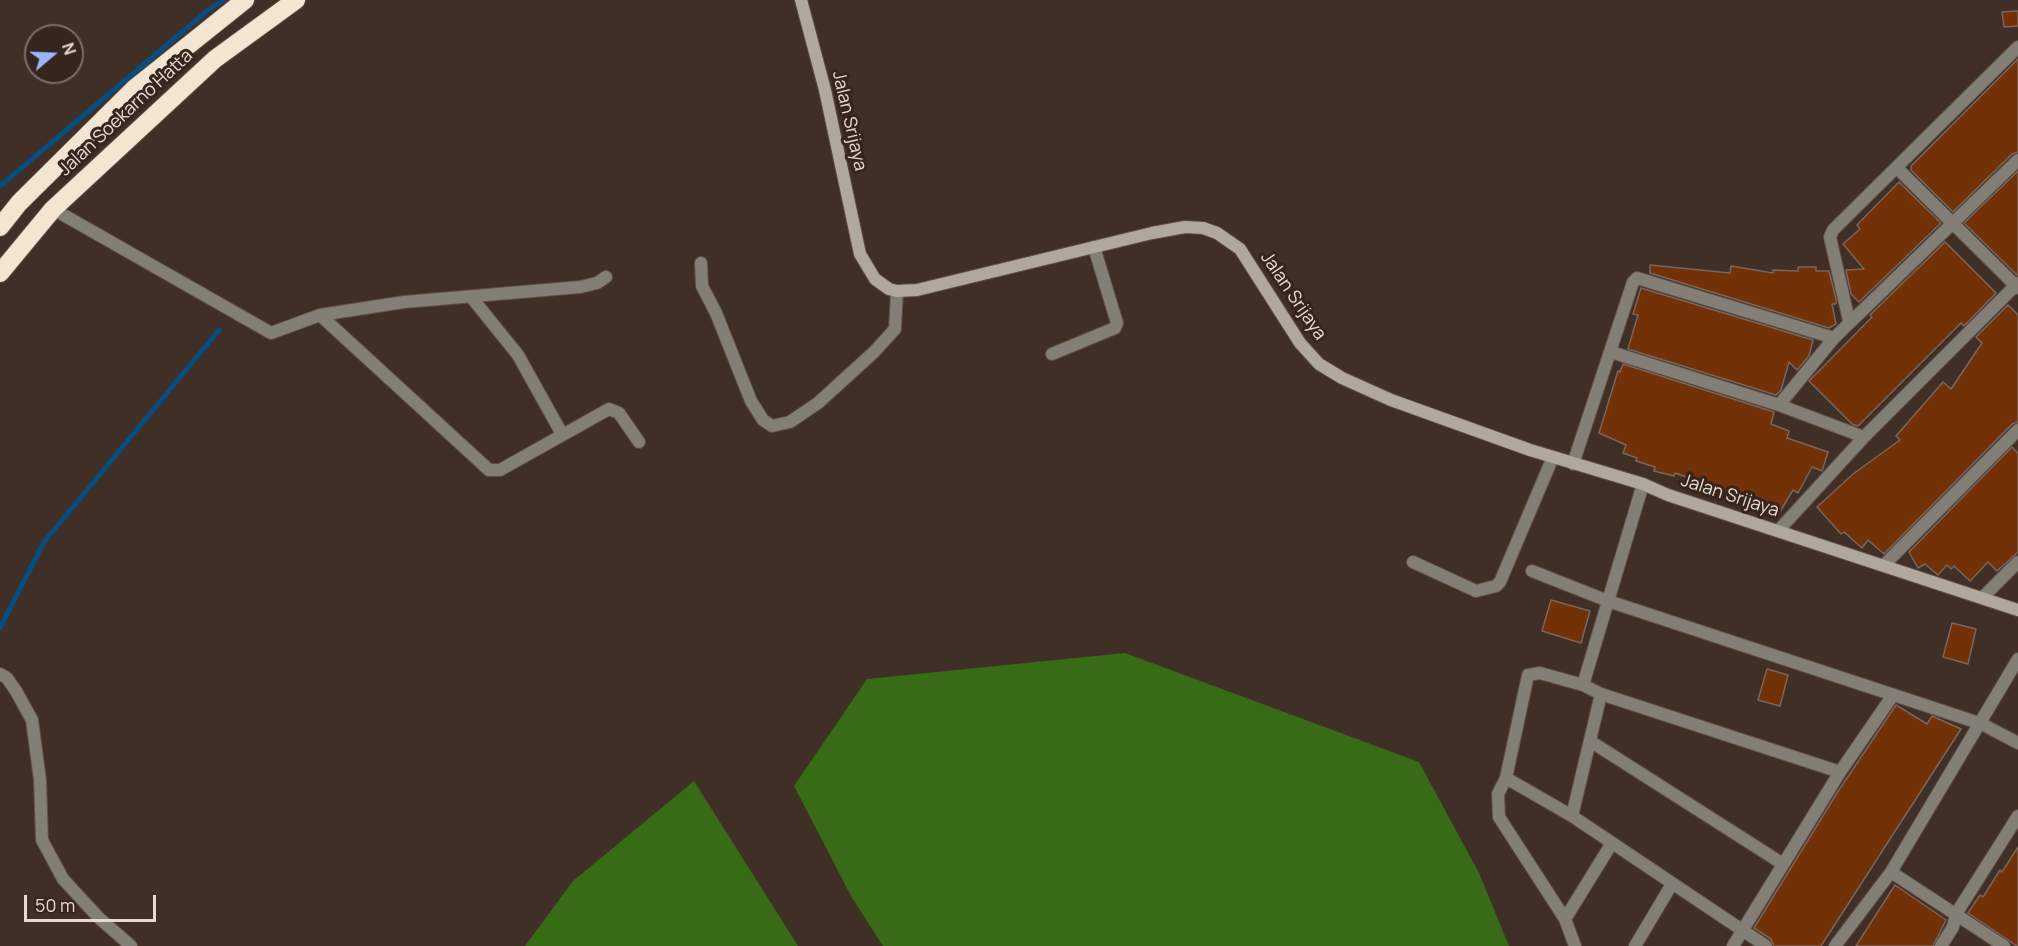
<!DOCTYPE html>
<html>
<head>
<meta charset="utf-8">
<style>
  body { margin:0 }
  #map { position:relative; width:2018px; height:946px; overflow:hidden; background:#402f26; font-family:Manrope,sans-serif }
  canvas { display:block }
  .north { position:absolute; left:24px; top:24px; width:60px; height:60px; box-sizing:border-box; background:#35251c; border:2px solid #7c6d66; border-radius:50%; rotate:71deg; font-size:16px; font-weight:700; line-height:24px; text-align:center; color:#e6dad5 }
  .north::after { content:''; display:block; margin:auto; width:21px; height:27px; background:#9bb5fd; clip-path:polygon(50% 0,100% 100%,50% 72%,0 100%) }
  .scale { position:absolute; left:24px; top:895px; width:132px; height:27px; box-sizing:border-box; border:3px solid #e6dad5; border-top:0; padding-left:8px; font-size:18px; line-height:21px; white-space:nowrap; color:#e6dad5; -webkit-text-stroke:4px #35251c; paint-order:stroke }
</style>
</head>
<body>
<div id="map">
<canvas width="2018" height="946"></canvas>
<div class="north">N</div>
<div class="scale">50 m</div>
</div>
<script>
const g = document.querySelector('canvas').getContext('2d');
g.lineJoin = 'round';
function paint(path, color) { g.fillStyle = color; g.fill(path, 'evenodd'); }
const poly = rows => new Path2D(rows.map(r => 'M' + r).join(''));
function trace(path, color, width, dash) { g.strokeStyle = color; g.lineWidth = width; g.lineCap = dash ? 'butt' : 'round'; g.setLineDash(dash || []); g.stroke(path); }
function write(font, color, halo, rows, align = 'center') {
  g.font = font + ' Manrope,sans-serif'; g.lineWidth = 6; g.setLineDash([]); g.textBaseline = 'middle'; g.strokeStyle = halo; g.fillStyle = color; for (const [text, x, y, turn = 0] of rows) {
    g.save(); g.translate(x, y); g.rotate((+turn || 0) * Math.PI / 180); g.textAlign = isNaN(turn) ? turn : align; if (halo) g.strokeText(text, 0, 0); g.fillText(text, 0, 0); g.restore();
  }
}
const green = poly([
  [1125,653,1419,762,1479,873,1509,946,883,946,851,896,794,786,867,679],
  [694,781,798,946,525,946,573,881]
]);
const stream = poly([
  [0,186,207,11,223,0],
  [0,628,44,542,219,330]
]);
const building = poly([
  [2018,11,2018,26,2004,27,2002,12,2018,11],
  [2018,59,2018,152,2012,154,1953,212,1911,170,1911,166,2018,59],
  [2018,171,2018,275,2017,275,1964,223,2018,171],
  [1899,182,1941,223,1859,302,1851,294,1846,270,1864,269,1843,244,1860,229,1857,225,1899,182],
  [1945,242,1996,293,1964,326,1961,323,1858,426,1852,424,1809,381,1872,317,1870,315,1945,242],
  [1650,265,1730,273,1731,266,1773,273,1773,270,1798,271,1798,267,1816,267,1816,271,1829,271,1836,299,1836,304,1832,304,1836,324,1829,328,1650,273,1650,265],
  [1641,288,1813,340,1809,356,1797,370,1789,362,1781,390,1776,395,1628,349,1638,315,1633,314,1641,288],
  [2008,305,2018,315,2018,422,2012,424,1884,554,1868,540,1862,548,1844,532,1841,534,1817,507,1853,474,1900,440,1896,436,1943,382,1951,389,1982,343,1976,337,2008,305],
  [1623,364,1774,412,1771,424,1789,431,1787,438,1828,452,1822,471,1812,467,1798,493,1793,490,1778,515,1753,500,1750,509,1728,501,1731,493,1675,473,1674,476,1654,471,1655,467,1636,461,1637,458,1623,453,1626,445,1599,433,1618,371,1620,372,1623,364],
  [2012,447,2018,453,2018,552,1997,571,1988,562,1970,581,1954,566,1951,569,1947,565,1938,575,1925,564,1918,568,1909,552,2012,447],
  [1551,600,1590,611,1581,643,1542,631,1551,600],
  [1952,623,1976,629,1968,664,1943,657,1952,623],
  [1767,669,1788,675,1780,706,1758,700,1767,669],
  [1896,705,1927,724,1932,716,1961,729,1821,946,1774,946,1771,939,1754,928,1837,793,1896,705],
  [2018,847,2018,946,2017,946,1968,913,1980,895,1983,897,2000,870,2002,872,2018,847],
  [1895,885,1946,920,1933,946,1856,946,1895,885]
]);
const street = poly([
  [1897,168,2018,288],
  [53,209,271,333,320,315,404,302,580,287,597,283,606,277],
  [701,263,702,286,716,313,751,401,763,420,772,426,790,422,818,403,874,352,895,329,897,291],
  [472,298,518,355,562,434],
  [320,315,489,470,500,470,609,409,619,413,639,442],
  [1849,321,1830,237,1833,230,2018,47],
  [1611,352,1779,405,1864,437],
  [1052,354,1115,328,1117,323,1094,247],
  [1779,405,1834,338],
  [1573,464,1633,282,1637,278,1834,338,2018,160],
  [1778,531,1864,437,2018,283],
  [1413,562,1476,591,1496,586,1500,582,1553,457],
  [1884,565,2018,430],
  [1532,571,1608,601,1982,724,2018,743],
  [1982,598,2018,562],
  [0,674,7,678,16,691,32,720,40,780,42,840,63,879,99,918,131,946],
  [1583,685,1643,484],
  [1590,741,1783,864],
  [1506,778,1572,816,1766,946],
  [1572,816,1601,694],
  [1891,872,2004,946],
  [1565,919,1612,843],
  [1575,946,1565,919,1499,817,1498,794,1506,778,1528,675,1540,673,1583,685,1601,694,1840,772],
  [1635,946,1672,884],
  [1733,946,1840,772,1893,695],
  [1835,946,1891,872,2018,659],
  [1941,946,1953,927,1956,914,2018,816]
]);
const secondary = poly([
  [801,0,825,90,860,254,875,279,889,289,897,291,917,290,1152,233,1185,227,1203,228,1217,233,1240,249,1300,343,1319,364,1342,378,1391,400,1530,450,1643,484,1668,495,2018,610]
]);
const highway = poly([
  [0,227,19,203,135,88,245,0],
  [0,273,53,209,215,59,296,0]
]);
const streetNames = [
  ["Jalan Soekarno Hatta",126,113,-43],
  ["Jalan Srijaya",849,121,77],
  ["Jalan Srijaya",1293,296,56],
  ["Jalan Srijaya",1730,496,18]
];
paint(green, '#376b16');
trace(stream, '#074e80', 5);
paint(building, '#723106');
trace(building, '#7a665d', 1.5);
trace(street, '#5e4e46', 14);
trace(secondary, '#5e4e46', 14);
trace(highway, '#5e4e46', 20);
trace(street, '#837e76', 12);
trace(secondary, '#b0a89c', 12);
trace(highway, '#f2e6d3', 18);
write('18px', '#e6dad5', '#35251c', streetNames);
</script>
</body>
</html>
